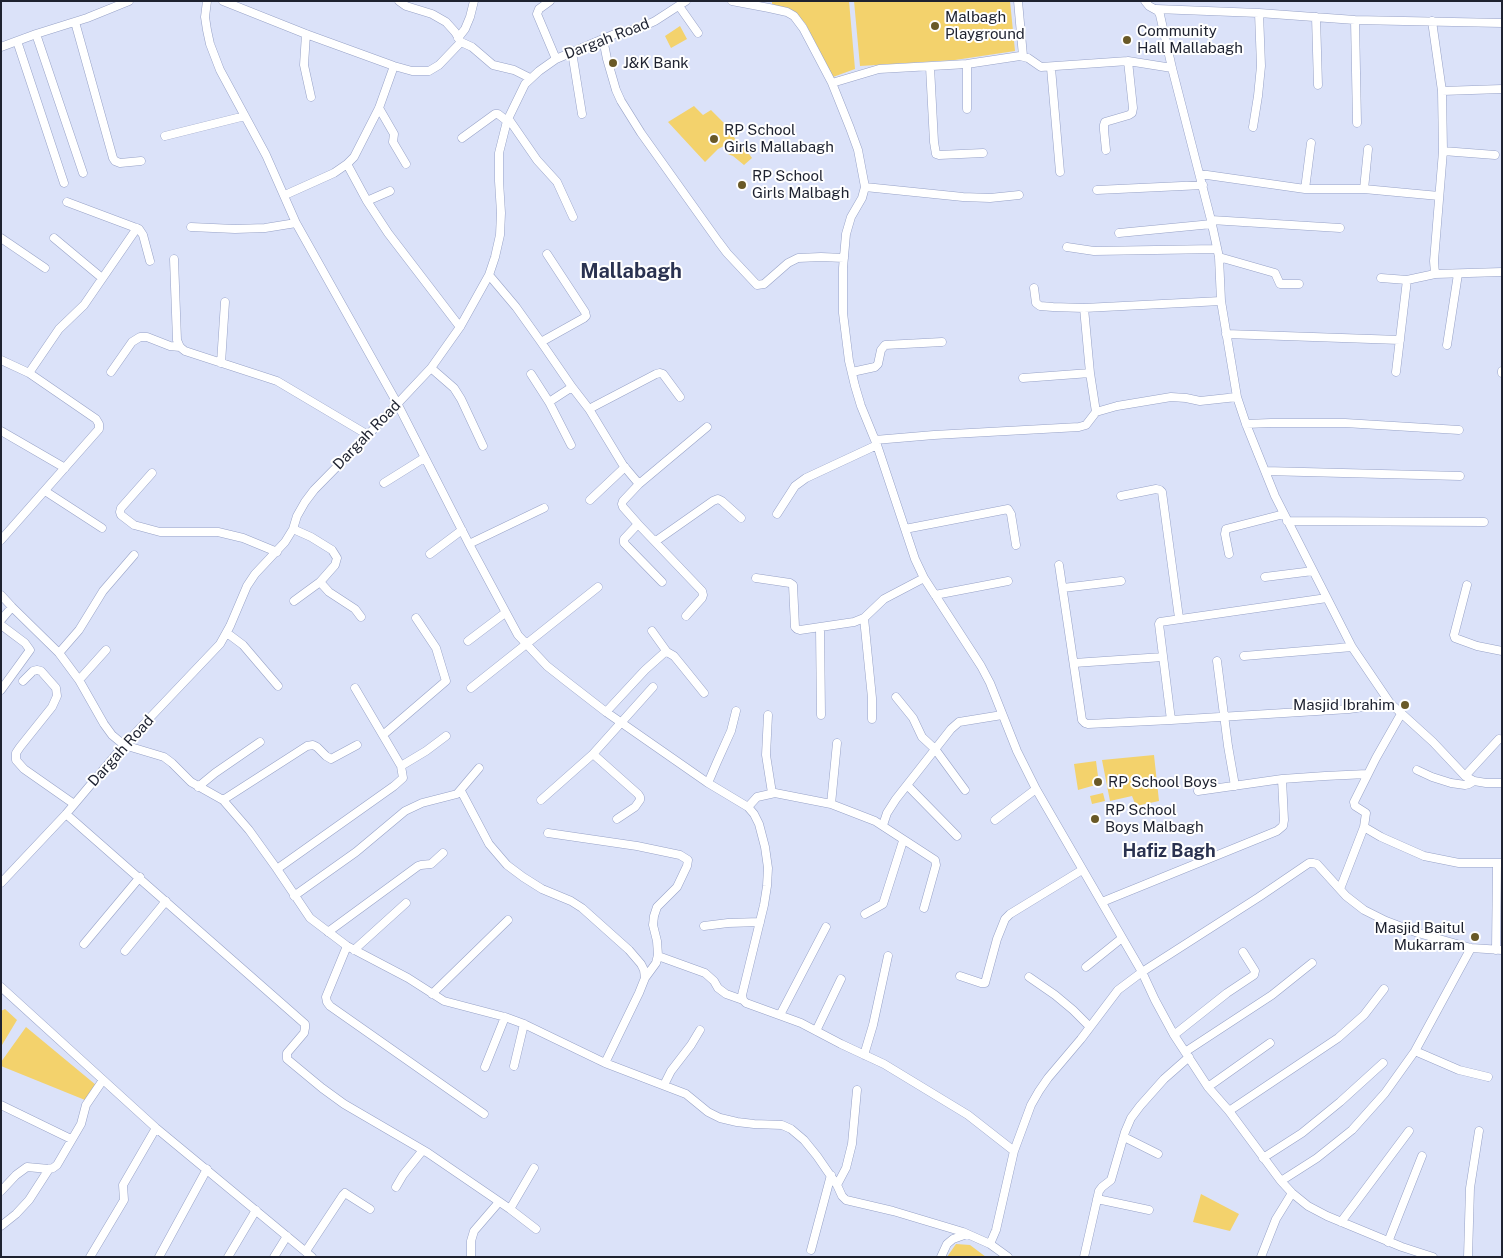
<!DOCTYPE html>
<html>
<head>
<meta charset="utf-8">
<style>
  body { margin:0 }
  #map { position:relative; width:1503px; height:1258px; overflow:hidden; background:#dbe2f9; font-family:"Public Sans",sans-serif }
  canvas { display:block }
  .frame { position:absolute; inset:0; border:2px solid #1e2230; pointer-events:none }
</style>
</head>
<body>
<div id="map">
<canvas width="1503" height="1258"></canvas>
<div class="frame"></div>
</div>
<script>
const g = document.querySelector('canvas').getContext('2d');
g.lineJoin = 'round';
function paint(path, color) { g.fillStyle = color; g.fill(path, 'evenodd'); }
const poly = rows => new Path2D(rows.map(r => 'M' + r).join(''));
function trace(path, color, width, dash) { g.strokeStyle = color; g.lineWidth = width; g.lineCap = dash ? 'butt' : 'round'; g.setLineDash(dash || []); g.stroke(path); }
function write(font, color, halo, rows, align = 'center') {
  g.font = font + ' "Public Sans",sans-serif'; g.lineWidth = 4; g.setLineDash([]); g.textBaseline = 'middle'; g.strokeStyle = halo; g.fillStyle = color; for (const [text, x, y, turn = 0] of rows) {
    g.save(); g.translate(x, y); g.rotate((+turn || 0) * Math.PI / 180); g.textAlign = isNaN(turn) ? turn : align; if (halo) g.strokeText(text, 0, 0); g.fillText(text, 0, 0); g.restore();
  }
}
const green = poly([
  [772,1,849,1,855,69,833,77,805,23,794,12,772,4],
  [854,1,1010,1,1015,51,955,60,860,66],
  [680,26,687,39,671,48,665,36],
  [694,106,703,115,711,110,724,123,736,140,718,149,705,162,668,122],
  [741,143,752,158,744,165,733,156,728,154],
  [1154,755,1159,801,1136,806,1132,796,1110,801,1102,760],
  [1096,761,1099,784,1078,790,1074,764],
  [1103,793,1105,801,1092,804,1090,796],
  [5,1009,17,1020,2,1045,1,1011],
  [26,1027,96,1085,85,1100,1,1066,1,1062],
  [1201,1194,1239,1214,1230,1231,1193,1222],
  [956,1244,970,1245,986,1257,947,1257]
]);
const minor = poly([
  [207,1,205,17,207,30,210,44,220,70,266,155,296,223,397,403,469,544,518,635,547,666,566,681,606,712,708,783,748,807,754,814,759,824,765,847,768,868,767,886,764,905,742,995,743,1000,746,1003,801,1023,841,1044,884,1064,968,1115,1014,1151],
  [223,1,306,34,394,66,412,71,429,71,439,65,461,42,472,47,493,65,514,70,530,78],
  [399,1,406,6,432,14,446,22,455,32,461,42],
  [550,1,539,9,537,14,556,59],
  [732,1,769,8,787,12,794,16,803,28,832,83,850,128,858,150,865,187,862,198,851,217,846,234,843,268,843,313,849,361,855,386,861,406,877,445,915,559,924,578,981,666,990,683,1017,751,1036,789,1142,972,1155,1000,1174,1035,1208,1087,1229,1111,1281,1181,1292,1193,1308,1206,1327,1216,1402,1247,1433,1257],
  [1018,1,1023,56],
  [1145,1,1149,6,1158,11,1160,15,1172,68,1211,220,1219,257,1221,301,1237,397,1246,424,1275,496,1352,647,1390,703,1433,742,1465,776,1474,781,1486,783,1502,783],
  [679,6,698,33],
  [1156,9,1259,13,1355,20,1502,23],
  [1316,17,1318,85],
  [1355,20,1357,123],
  [1432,21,1442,91,1443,151,1434,261,1435,274],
  [75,22,113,158,115,161,120,163,141,161],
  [36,34,83,173],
  [306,34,304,65,311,97],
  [458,38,465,29,470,17,474,1],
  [603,39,607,59,616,90,621,101,641,133,718,241,727,253,757,285,764,284,788,263,798,258,821,257,844,258],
  [17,41,64,183],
  [1,47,36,34,87,18,129,1],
  [572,52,582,114],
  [930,67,934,142,936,154,939,155,983,153],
  [1051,68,1060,172],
  [832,83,879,69,967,64,1020,56,1028,58,1041,67,1128,61,1172,68],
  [1442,91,1502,89],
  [379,108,394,134,393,142,406,164],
  [967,109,967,64],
  [508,118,537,160,557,182,573,217],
  [1253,127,1258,96,1261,66,1259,13],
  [165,136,245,116],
  [462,138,495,114,498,114,507,121],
  [1106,150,1104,130,1104,125,1105,122,1129,115,1132,113,1133,108,1128,61],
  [1443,151,1495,155],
  [347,164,367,201,388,233,460,327],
  [1200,174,1305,189,1364,189,1439,196],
  [865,187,963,197,990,198,1019,195],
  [1305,189,1311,143],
  [1364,189,1368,149],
  [1097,190,1203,185],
  [285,195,334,173,347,164,354,157,379,108,394,66],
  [367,201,390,191],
  [67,202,139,229,143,235,150,261],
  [1211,220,1340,228],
  [191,227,235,229,265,228,296,223],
  [1119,233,1212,224],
  [1,238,45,268],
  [54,238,102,278],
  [1067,247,1094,251,1217,249],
  [1219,257,1275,273,1280,284,1299,284],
  [174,259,177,340,180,347,185,351,277,381,368,435],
  [489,275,516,307,541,342,572,387,589,409,623,465,639,484],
  [1381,278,1407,280],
  [1034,288,1036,303,1040,306,1053,307,1084,308,1221,301],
  [1084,308,1090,373,1096,412],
  [1226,334,1400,340],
  [541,342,584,318,586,316,585,312,547,254],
  [1447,345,1458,274],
  [1,360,29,373,96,419,99,424,99,429,1,540],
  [221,363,225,302],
  [431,368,454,388,461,399,483,446],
  [1502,371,1502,373],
  [111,372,132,342,140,337,147,337,170,346,180,347],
  [852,372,875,367,878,364,881,350,885,345,942,342],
  [1396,372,1407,280,1435,274,1502,272],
  [29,373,59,329,84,305,137,228],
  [531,374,549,402,571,445],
  [1023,378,1090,373],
  [549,402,572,387],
  [589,409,656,374,660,373,663,374,680,397],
  [1246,424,1271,423,1345,423,1459,430],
  [1,431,65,468],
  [875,440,934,435,1079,427,1086,425,1096,412,1117,406,1171,397,1186,398,1200,401,1237,397],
  [1265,471,1460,476],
  [152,473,121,508,120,512,121,515,134,525,160,532,218,532,243,538,277,552],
  [384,483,424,458],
  [45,491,102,528],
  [1121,496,1156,489,1160,490,1162,492,1179,618],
  [590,500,625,467],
  [777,514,795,486,806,478,877,445],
  [1287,521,1484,522],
  [638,524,624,539,624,543,662,582],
  [293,529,311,537,332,550,337,558,335,565,320,582,294,601],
  [905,529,1008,509,1011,514,1016,545],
  [656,541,713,501,718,499,722,501,741,518],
  [469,544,544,508],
  [430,554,462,530],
  [1229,554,1225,534,1226,529,1284,514],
  [1059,565,1082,720,1085,723,1088,724,1171,720,1349,709,1390,703],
  [1265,577,1313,571],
  [756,578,790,583,793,585,795,627,797,629,800,630,854,622,864,618,884,599,924,578],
  [320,582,329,592,355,609,361,617],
  [1467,585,1454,635,1455,638,1477,646,1502,651],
  [1063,588,1121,581],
  [1,595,12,607,59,653,79,680,104,724,112,735,124,745,164,757,172,763,191,782,223,800,249,830,277,869,310,918,347,946,408,978,444,1001,505,1017,524,1024,605,1063,686,1094,708,1112,720,1118,737,1122,754,1124,782,1125,791,1129,804,1140,817,1156,837,1185,842,1196,846,1200,893,1211,963,1232,990,1244,1008,1257],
  [935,595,1008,581],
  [686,616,702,598,703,595,702,591,638,524,623,507,622,504,623,501,639,484,707,427],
  [864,618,872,698,872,719],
  [1,620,12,607],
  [1,625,25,643,30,650,1,690],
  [820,628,821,715],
  [652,631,667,652,674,656,683,667,704,693],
  [227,633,243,645,278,686],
  [468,641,505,613],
  [59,653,79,630,103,591,134,555],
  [1244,656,1352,647],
  [1217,661,1228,746,1235,786],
  [1074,663,1163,657],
  [79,680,106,650],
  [23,681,33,671,37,670,41,671,56,688,57,696,52,707,20,747,16,753,16,760,24,769,74,804],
  [471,688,598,587],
  [896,697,913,718,922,737,935,749,965,790],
  [606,712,645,670,664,653,667,652],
  [1401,714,1376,758,1354,802,1355,806,1366,813,1364,827,1381,837,1424,856,1459,863,1502,863],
  [768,715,766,755,772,793],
  [1171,720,1159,624,1160,622,1327,598],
  [383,735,446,681,436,648,416,618],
  [593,754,638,794,640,797,640,800,635,807,617,819],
  [401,766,426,751,446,736],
  [1417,770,1432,777,1451,783,1465,785,1469,784,1474,781],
  [1465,776,1499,739],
  [708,783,717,762,731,731,736,711],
  [907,785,957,836],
  [198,787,215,773,260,742],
  [461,791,489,844,507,865,523,877,542,889,571,901,582,908,629,950,641,964,644,970,645,978,639,993,605,1063],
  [1198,791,1282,779,1325,776,1367,774],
  [223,800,307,746,313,745,317,747,326,756,331,759,357,745],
  [541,800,593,754,653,687],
  [831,804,837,743],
  [748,807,757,797,775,793,831,804,875,821,935,860,936,865,924,908],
  [66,814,305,1024,305,1028,304,1033,287,1053,287,1059,322,1088,344,1104,428,1153,510,1209,536,1229],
  [995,820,1036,789],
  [883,825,887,813,896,799,951,729,959,722,1002,715],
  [548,833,637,846,680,855,688,860,687,866,677,887,657,907,654,916,653,925,657,941,658,955,656,963,645,978],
  [277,869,394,786,403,778,401,766,355,688],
  [1,883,66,814,124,745,220,644,230,626,247,586,255,574,285,542,293,529,297,516,305,502,314,490,368,435,431,368,460,327,489,275,495,257,500,235,501,213,499,181,499,153,507,121,525,84,539,71,556,59,596,42,615,34,640,28,655,21,686,1],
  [1340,889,1364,827],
  [294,896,356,852,405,811,422,803,457,794,479,768],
  [1102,902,1277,831,1283,826,1284,820,1282,779],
  [865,914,883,904,903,841],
  [704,926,728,923,760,922],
  [328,932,418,866,421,865,431,864,443,853],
  [84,944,140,877],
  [347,946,326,997,327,1002,330,1006,484,1114],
  [354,950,406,903],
  [1496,950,1497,863],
  [125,951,166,901],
  [658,956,705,973,714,981,718,988,726,994,743,1000],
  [1086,967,1122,938],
  [960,976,981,983,985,983,997,939,1005,919,1010,914,1082,870],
  [1029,977,1055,995,1073,1010,1090,1027],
  [1,987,156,1128,312,1257],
  [432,994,508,920],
  [780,1015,826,927],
  [816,1031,841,979],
  [1174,1035,1227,993,1254,975,1255,971,1243,952],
  [1415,1051,1459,1070,1488,1077],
  [1185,1052,1272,995,1312,963],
  [864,1055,873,1025,888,956],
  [514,1066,524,1024],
  [485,1067,505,1017],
  [664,1085,671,1071,691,1045,700,1030],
  [1208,1087,1270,1043],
  [1,1105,71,1139],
  [1229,1111,1338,1038,1364,1015,1384,989],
  [1124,1137,1158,1154],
  [1263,1158,1302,1133,1340,1102,1383,1063],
  [1281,1181,1317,1158,1352,1130,1385,1093,1415,1051,1471,948],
  [837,1185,846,1168,852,1144,857,1090],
  [396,1187,403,1175,423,1150],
  [1,1191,16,1175,27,1167,49,1169,53,1168,57,1165,81,1124,86,1105,103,1080],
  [1097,1199,1149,1210],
  [510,1209,534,1168],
  [1341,1222,1409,1131],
  [1,1226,16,1214,29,1200,49,1169],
  [1388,1242,1422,1156],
  [990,1244,996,1230,1014,1151,1031,1105,1039,1091,1048,1078,1081,1039,1118,990,1142,972,1259,897,1309,863,1313,863,1317,864,1346,896,1364,910,1386,921,1418,933,1471,948,1502,950],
  [811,1250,831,1175],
  [306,1251,343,1195,345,1193,348,1195,370,1209],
  [90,1257,124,1200,123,1185,156,1128],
  [159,1257,207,1169],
  [228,1257,256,1210],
  [274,1257,287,1236],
  [471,1257,471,1241,474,1231,499,1202],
  [941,1257,947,1244,953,1239,967,1234],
  [1084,1257,1099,1191,1102,1187,1111,1180,1125,1132,1131,1118,1140,1106,1164,1079,1189,1057],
  [1261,1257,1276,1219,1292,1193],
  [1468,1257,1470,1188,1479,1131]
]);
const markers = [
  [935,26,5,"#695927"],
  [1127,40,5,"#695927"],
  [613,63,5,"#695927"],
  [714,139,5,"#695927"],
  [742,185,5,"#695927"],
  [1405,705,5,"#695927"],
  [1098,782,5,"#695927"],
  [1095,819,5,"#695927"],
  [1475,937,5,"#695927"]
];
const poiNames = [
  ["Malbagh",945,17],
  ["Playground",945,34],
  ["Community",1137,31],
  ["Hall Mallabagh",1137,48],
  ["J&K Bank",623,63],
  ["RP School",724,130],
  ["Girls Mallabagh",724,147],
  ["RP School",752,176],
  ["Girls Malbagh",752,193],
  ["Masjid Ibrahim",1395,705,"right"],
  ["RP School Boys",1108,782],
  ["RP School",1105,810],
  ["Boys Malbagh",1105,827],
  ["Masjid Baitul",1465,928,"right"],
  ["Mukarram",1465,945,"right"]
];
const streetNames = [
  ["Dargah Road",607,39,-21],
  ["Dargah Road",367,435,-46],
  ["Dargah Road",121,751,-48]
];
const quarterNames = [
  ["Hafiz Bagh",1169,851]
];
const districtNames = [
  ["Mallabagh",631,272]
];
paint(green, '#f3d26c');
trace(minor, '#97a2c7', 9);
trace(minor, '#fff', 8);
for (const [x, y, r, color] of markers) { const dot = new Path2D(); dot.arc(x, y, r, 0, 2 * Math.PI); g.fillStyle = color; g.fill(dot); trace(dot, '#fff', 2); }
write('15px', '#1e2230', '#fff', poiNames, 'left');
write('15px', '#1e2230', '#fff', streetNames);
write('bold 18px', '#2a3250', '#fff', quarterNames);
write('bold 20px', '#2a3250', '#fff', districtNames);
</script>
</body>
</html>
